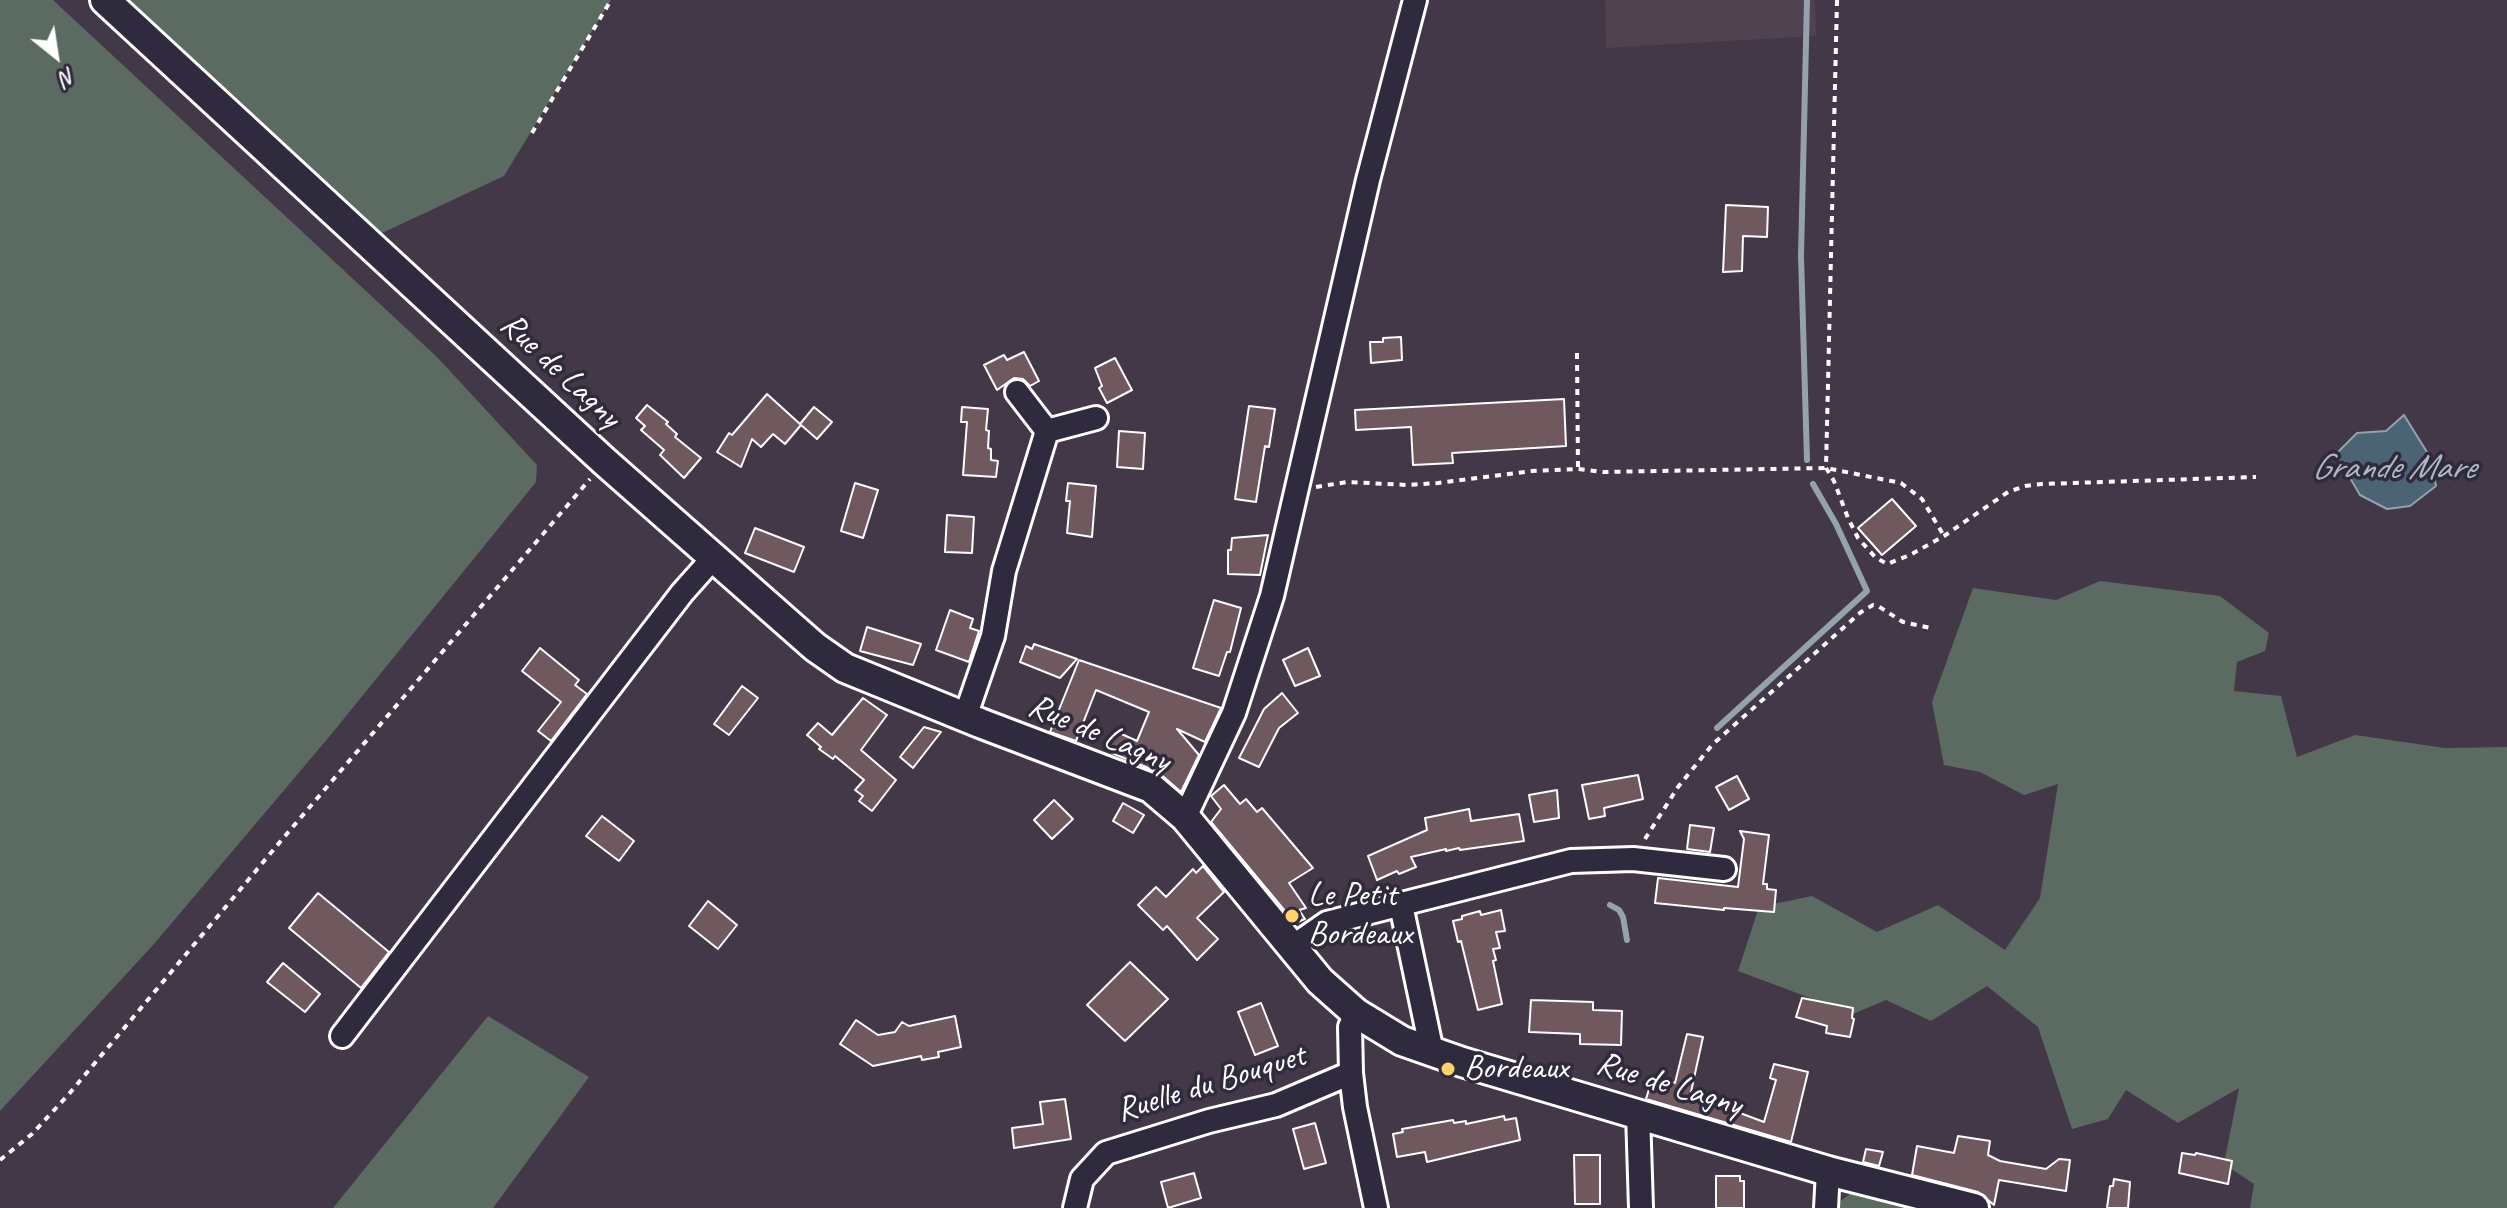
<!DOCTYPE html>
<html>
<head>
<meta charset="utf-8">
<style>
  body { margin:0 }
  #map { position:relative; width:2507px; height:1208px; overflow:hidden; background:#423847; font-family:Caveat,sans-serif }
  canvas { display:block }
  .north { position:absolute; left:16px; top:16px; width:80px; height:80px; -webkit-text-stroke:6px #2f2a3d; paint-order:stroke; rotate:150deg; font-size:22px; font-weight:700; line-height:32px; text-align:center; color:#fff }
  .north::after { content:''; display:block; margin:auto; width:28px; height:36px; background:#fff; clip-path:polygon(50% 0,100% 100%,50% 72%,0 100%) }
</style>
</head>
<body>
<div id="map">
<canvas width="2507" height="1208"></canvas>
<div class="north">N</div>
</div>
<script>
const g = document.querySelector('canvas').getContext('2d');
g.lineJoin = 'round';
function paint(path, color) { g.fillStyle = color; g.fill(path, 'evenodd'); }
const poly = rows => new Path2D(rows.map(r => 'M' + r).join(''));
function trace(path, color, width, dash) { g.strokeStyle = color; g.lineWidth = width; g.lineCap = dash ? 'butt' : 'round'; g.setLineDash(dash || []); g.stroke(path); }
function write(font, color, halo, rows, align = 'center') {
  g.font = font + ' Caveat,sans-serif'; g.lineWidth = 7; g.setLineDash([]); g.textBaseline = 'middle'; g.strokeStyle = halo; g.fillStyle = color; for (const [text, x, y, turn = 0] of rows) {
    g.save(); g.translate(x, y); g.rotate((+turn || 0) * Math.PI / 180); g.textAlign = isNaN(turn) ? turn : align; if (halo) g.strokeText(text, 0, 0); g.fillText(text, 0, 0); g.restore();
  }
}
const built = poly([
  [1605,0,1815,0,1816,36,1606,48]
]);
const green = poly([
  [0,0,53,0,437,357,537,465,536,482,329,737,154,944,0,1111],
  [122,0,611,0,504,176,380,234],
  [2100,581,2220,596,2269,633,2265,651,2237,662,2234,691,2281,696,2297,757,2355,735,2445,748,2507,747,2507,1208,2250,1208,2254,1184,2224,1164,2239,1088,2178,1123,2126,1090,2108,1119,2072,1129,2038,1027,1987,986,1931,1021,1886,1000,1853,1014,1738,971,1759,907,1812,896,1877,932,1938,905,2005,950,2040,898,2058,784,2024,795,1980,772,1944,765,1932,702,1973,588,2056,600],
  [488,1016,589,1077,493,1208,333,1208],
  [1854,1191,1912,1208,1835,1208,1835,1205]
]);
const water = poly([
  [2404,415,2430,457,2436,486,2410,506,2387,509,2360,495,2336,454,2357,433,2386,431,2404,415]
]);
const stream = poly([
  [1807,0,1801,256,1807,460],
  [1717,728,1867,591,1836,524,1813,484],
  [1610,905,1619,910,1623,917,1627,940]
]);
const building = poly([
  [1726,205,1768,207,1767,237,1743,236,1742,271,1723,272,1726,205],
  [1401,337,1402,360,1371,363,1370,342,1383,342,1383,338,1401,337],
  [1024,352,1039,381,1030,386,1023,379,1014,378,997,390,984,365,1004,355,1007,360,1024,352],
  [1115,358,1132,390,1107,403,1099,388,1102,386,1095,368,1115,358],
  [767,394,800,424,814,407,832,422,817,439,801,425,785,444,773,434,761,447,752,439,741,467,717,452,729,433,732,435,767,394],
  [1564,399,1566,446,1452,453,1453,463,1413,465,1411,427,1356,430,1355,410,1564,399],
  [647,405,668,422,666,424,677,434,675,437,701,458,684,478,660,455,664,450,641,430,645,426,636,418,647,405],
  [1249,406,1275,409,1269,447,1265,446,1256,502,1235,499,1249,406],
  [962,407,988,409,986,430,989,431,988,448,991,449,991,460,998,461,996,477,963,475,967,422,961,422,962,407],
  [1119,431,1145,433,1143,469,1117,467,1119,431],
  [855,483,878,490,863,538,841,531,855,483],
  [1068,483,1096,486,1092,537,1067,533,1070,501,1066,501,1068,483],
  [1892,499,1916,526,1882,555,1858,528,1892,499],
  [947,515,974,517,972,553,945,552,947,515],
  [755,528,804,547,794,572,745,553,755,528],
  [1268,535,1260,575,1228,574,1228,550,1231,550,1232,538,1268,535],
  [1214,600,1241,608,1230,652,1227,652,1219,676,1193,668,1214,600],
  [950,610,973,619,970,628,979,631,969,662,936,650,950,610],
  [867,627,921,644,913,665,860,651,867,627],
  [1034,644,1077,659,1060,678,1020,662,1026,646,1032,649,1034,644],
  [540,648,579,680,575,685,587,694,551,741,538,731,561,702,522,671,540,648],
  [1308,648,1320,676,1295,686,1283,660,1308,648],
  [1079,660,1221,708,1205,742,1177,729,1199,755,1181,792,1158,772,1107,751,1115,731,1137,741,1149,712,1096,690,1076,741,1050,732,1079,660],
  [742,686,758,698,729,735,714,724,742,686],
  [1282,693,1298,713,1279,728,1259,767,1239,758,1264,709,1282,693],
  [863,698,887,715,861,750,896,780,872,811,859,801,863,796,855,790,864,780,835,756,833,759,819,749,821,747,807,735,818,723,832,735,863,698],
  [924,727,941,732,913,768,900,757,924,727],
  [1638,775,1643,799,1604,808,1605,816,1589,819,1582,785,1638,775],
  [1737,776,1749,799,1729,810,1716,787,1737,776],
  [1224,785,1240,804,1246,799,1257,812,1262,808,1313,868,1289,883,1306,908,1299,910,1305,919,1295,923,1211,822,1221,809,1211,796,1224,785],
  [1557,790,1559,818,1534,822,1529,795,1557,790],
  [1054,800,1073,819,1052,839,1034,820,1054,800],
  [1123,803,1144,815,1133,833,1113,821,1123,803],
  [1469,809,1471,821,1519,814,1524,841,1460,850,1459,848,1446,851,1446,849,1411,857,1416,867,1399,874,1397,871,1377,880,1368,856,1427,830,1425,818,1469,809],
  [602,816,634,841,619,861,586,836,602,816],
  [1690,825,1714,828,1710,852,1687,849,1690,825],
  [1740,831,1769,835,1763,884,1767,884,1767,889,1776,890,1774,912,1724,908,1724,910,1655,903,1658,878,1738,887,1744,839,1740,831],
  [1203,866,1224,892,1197,918,1218,939,1197,960,1167,926,1163,930,1138,905,1156,887,1166,897,1193,869,1196,873,1203,866],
  [318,893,389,952,361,988,289,928,318,893],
  [708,901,737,925,718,949,689,926,708,901],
  [1501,910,1505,931,1496,932,1500,948,1493,949,1496,960,1493,961,1502,1004,1478,1010,1461,941,1458,942,1453,921,1462,919,1462,916,1480,911,1481,915,1501,910],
  [1130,962,1168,999,1125,1041,1087,1005,1130,962],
  [283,963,320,994,305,1012,267,982,283,963],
  [1802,998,1853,1008,1852,1018,1854,1019,1850,1037,1826,1033,1827,1026,1796,1017,1802,998],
  [1531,1000,1593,1002,1593,1010,1622,1011,1621,1045,1580,1044,1580,1034,1529,1032,1531,1000],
  [1261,1003,1278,1046,1255,1055,1238,1012,1261,1003],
  [955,1016,961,1047,938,1052,939,1057,922,1060,921,1056,873,1066,840,1044,856,1020,878,1035,895,1032,902,1022,909,1026,955,1016],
  [1687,1034,1703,1037,1691,1092,1733,1106,1732,1110,1764,1122,1776,1080,1770,1078,1774,1064,1808,1072,1791,1142,1646,1099,1653,1076,1675,1083,1687,1034],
  [1065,1099,1071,1139,1014,1148,1012,1128,1043,1124,1040,1102,1065,1099],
  [1504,1116,1505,1120,1516,1118,1520,1140,1427,1162,1425,1152,1397,1157,1393,1134,1403,1132,1402,1129,1453,1120,1454,1123,1466,1121,1466,1124,1504,1116],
  [1315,1123,1326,1163,1304,1169,1293,1129,1315,1123],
  [1958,1136,1990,1141,1988,1155,2000,1161,2046,1169,2059,1159,2070,1160,2066,1191,1999,1180,1994,1205,1978,1192,1912,1175,1917,1146,1954,1153,1958,1136],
  [1866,1149,1883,1152,1879,1166,1863,1162,1866,1149],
  [2182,1153,2195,1155,2196,1153,2232,1161,2228,1184,2179,1173,2182,1153],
  [1574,1155,1600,1155,1600,1204,1575,1204,1574,1155],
  [1194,1173,1201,1198,1168,1208,1161,1182,1194,1173],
  [1716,1176,1740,1176,1740,1181,1744,1181,1744,1208,1716,1208,1716,1176],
  [2114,1179,2130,1182,2128,1208,2107,1208,2110,1186,2113,1186,2114,1179]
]);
const path = poly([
  [1837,0,1826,468,1834,481,1848,518,1858,538,1875,557,1887,564,1910,555,1944,536,2008,492,2025,486,2042,484,2256,477],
  [532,133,611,0],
  [1577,353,1578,469],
  [1316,487,1347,482,1408,485,1438,483,1532,471,1578,469,1603,472,1826,468,1901,483,1922,499,1944,536],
  [1645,839,1678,787,1712,745,1861,612,1873,605,1878,606,1903,622,1931,628],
  [0,1160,32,1134,69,1094,285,836,590,479]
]);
const minor = poly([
  [1017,392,1047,431,1096,418],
  [965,717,993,636,1004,571,1047,431],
  [1185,817,1234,713,1272,596,1368,180,1415,0],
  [1401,905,1432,1052],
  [1291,948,1327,923,1571,861,1633,859,1724,869],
  [1356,1013,1350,1027,1351,1073,1355,1107,1376,1208],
  [342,1036,682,593,714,557],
  [1638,1113,1641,1208],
  [1075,1208,1082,1179,1106,1153,1209,1121,1276,1105,1351,1073],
  [1826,1208,1828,1171]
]);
const major = poly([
  [105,0,604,461,815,647,845,668,980,723,1151,788,1185,817,1320,981,1356,1013,1402,1041,1462,1062,1828,1171,1974,1208]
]);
const markers = [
  [1292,916,8,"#ffd166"],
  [1448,1069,8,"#ffd166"]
];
const streetNames = [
  ["Rue de Lagny",560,371,43],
  ["Rue de Lagny",1099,734,23],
  ["Ruelle du Bouquet",1211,1084,-17],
  ["Rue de Lagny",1669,1085,17]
];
const poiNames = [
  ["Le Petit",1308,896],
  ["Bordeaux",1308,935],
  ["Bordeaux",1464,1069]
];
const waterNames = [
  ["Grande Mare",2393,469]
];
paint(built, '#50424e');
paint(green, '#5b6b62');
paint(water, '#4b6475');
trace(water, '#93a2ac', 2);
trace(stream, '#93a2ac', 6);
paint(building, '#6f595e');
trace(building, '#fff', 2);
trace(minor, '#fff', 28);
trace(major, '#fff', 34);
trace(path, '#fff', 4, [6, 6]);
trace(minor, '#2f2a3d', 22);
trace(major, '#2f2a3d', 28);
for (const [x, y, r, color] of markers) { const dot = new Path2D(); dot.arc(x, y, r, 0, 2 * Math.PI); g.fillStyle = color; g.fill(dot); trace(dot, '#2f2a3d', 3); }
write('34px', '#fff', '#2f2a3d', streetNames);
write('34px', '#fff', '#2f2a3d', poiNames, 'left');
write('italic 36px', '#aeb9c1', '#2f2a3d', waterNames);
</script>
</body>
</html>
